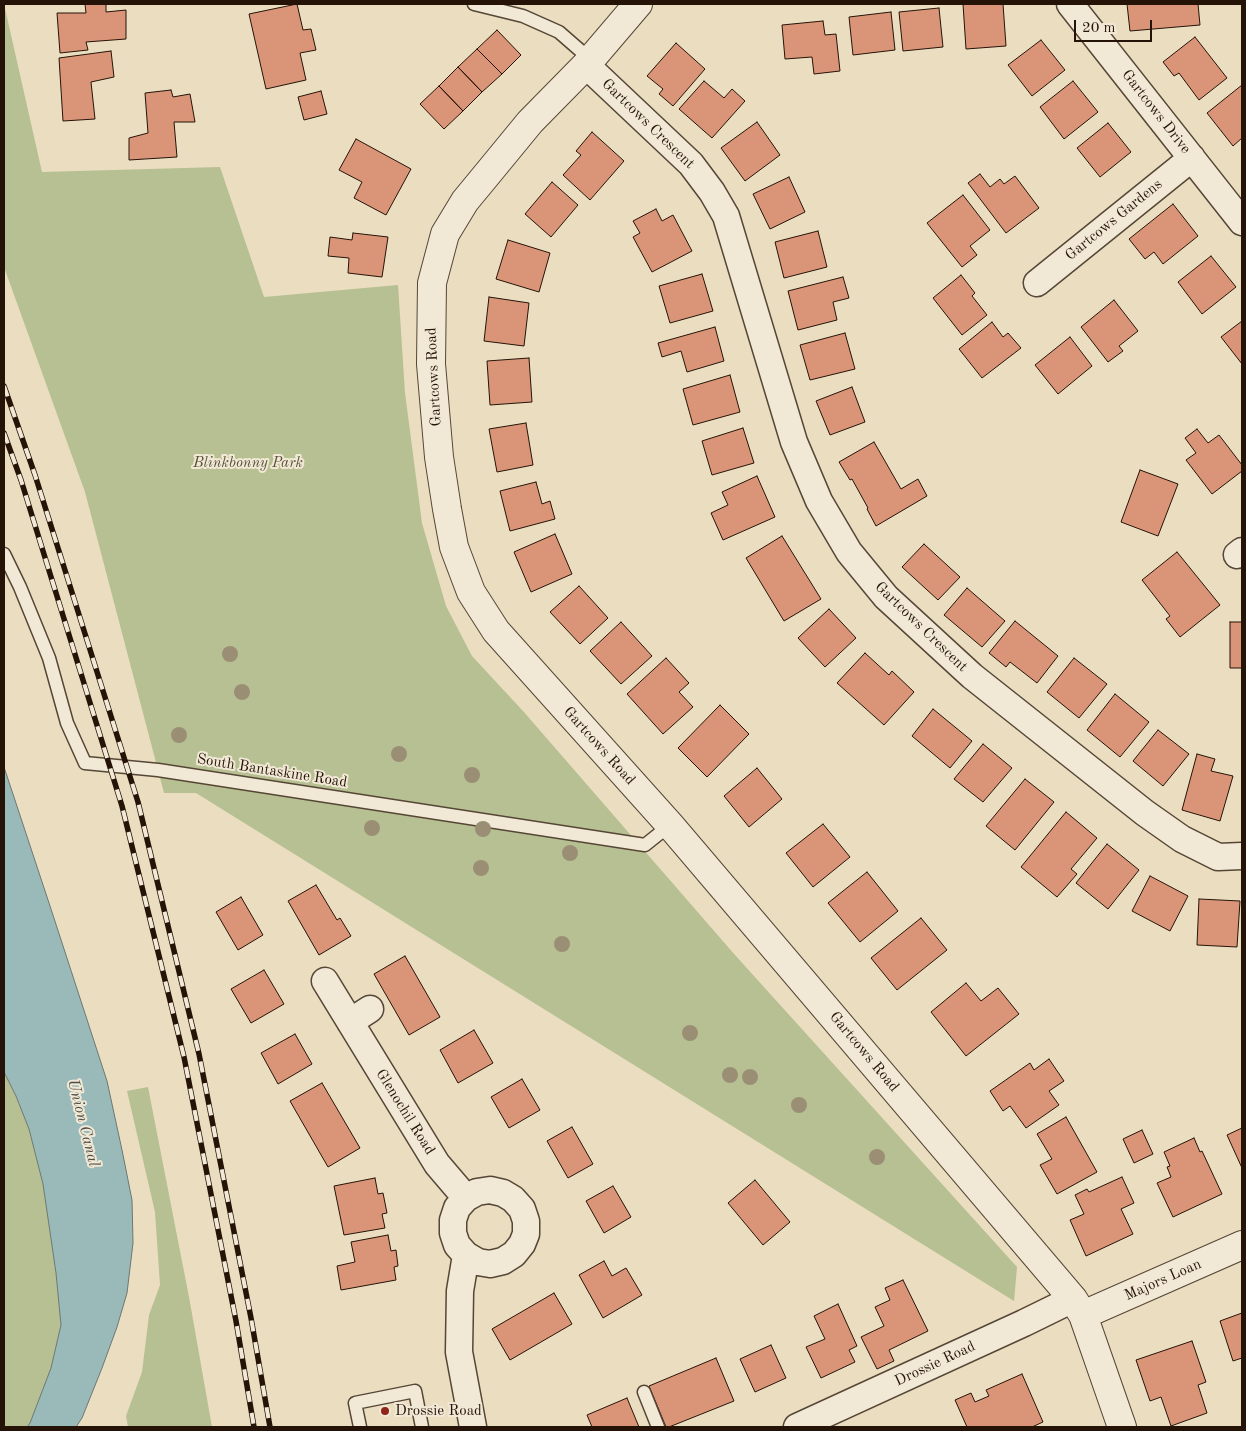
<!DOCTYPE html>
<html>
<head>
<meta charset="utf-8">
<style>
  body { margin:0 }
  #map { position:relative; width:1246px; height:1431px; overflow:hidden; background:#eaddc0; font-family:"Old Standard TT",serif }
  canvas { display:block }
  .frame { position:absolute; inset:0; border:5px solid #251307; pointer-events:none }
  .scale { position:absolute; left:1074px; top:20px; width:78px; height:22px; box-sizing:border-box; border:2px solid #251307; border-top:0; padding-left:6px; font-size:15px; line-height:18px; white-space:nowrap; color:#251307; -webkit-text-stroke:4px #f1e9d6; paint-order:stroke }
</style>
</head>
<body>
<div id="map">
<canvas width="1246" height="1431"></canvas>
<div class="frame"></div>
<div class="scale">20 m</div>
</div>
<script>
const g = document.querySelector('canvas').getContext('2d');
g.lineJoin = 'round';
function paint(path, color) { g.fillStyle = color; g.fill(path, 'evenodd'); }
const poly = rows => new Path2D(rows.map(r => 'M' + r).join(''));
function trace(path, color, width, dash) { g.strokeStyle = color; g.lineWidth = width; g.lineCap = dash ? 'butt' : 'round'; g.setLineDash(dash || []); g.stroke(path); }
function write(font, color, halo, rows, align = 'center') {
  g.font = font + ' "Old Standard TT",serif'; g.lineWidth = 4; g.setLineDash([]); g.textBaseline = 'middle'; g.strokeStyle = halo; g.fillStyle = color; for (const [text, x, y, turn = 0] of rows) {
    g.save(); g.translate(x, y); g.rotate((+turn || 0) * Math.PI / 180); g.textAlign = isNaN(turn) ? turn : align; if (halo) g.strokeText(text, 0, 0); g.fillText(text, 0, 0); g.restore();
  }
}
const green = poly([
  [4,4,42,172,220,167,264,297,398,285,405,393,422,523,446,606,472,656,523,711,735,955,1017,1267,1014,1301,196,793,164,793,85,492,4,267],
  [4,1072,16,1096,29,1129,43,1184,56,1273,61,1325,51,1368,30,1423,27,1427,4,1427],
  [148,1087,189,1297,212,1427,128,1427,126,1416,142,1372,149,1315,160,1285,155,1212,127,1091]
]);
const water = poly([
  [4,767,50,906,107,1081,122,1150,132,1200,133,1243,127,1293,117,1327,102,1368,82,1418,76,1427,27,1427,30,1423,51,1368,61,1325,56,1273,43,1184,29,1129,16,1096,4,1072,4,767]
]);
const building = poly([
  [85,4,106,4,106,12,126,10,126,39,86,42,88,50,60,53,57,13,86,13,85,4],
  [297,4,303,30,311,29,316,50,300,53,306,80,266,89,249,14,297,4],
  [963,4,1003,4,1006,46,966,49,963,4],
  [1127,4,1198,4,1200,25,1130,31,1127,4],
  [939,8,943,47,903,51,899,12,939,8],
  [891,12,895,50,853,55,849,17,891,12],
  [823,21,825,35,836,34,840,71,814,74,812,57,785,59,782,25,823,21],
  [497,30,521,55,502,74,477,49,497,30],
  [1195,37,1227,78,1199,100,1179,73,1174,76,1163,62,1195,37],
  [1041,40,1065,70,1032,96,1008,65,1041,40],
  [676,43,705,69,673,106,659,94,663,89,647,76,676,43],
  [477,49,502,74,482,92,458,67,477,49],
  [111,51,114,77,91,82,95,119,63,121,59,58,111,51],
  [458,67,482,92,463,111,439,86,458,67],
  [704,81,724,98,732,89,745,101,712,138,679,109,704,81],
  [1073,81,1098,112,1064,139,1040,107,1073,81],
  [1242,85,1242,138,1233,146,1207,113,1242,85],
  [439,86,463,111,444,129,420,104,439,86],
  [171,90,173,97,190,94,195,122,174,122,177,157,129,160,129,138,148,133,145,93,171,90],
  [321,91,327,114,304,120,298,97,321,91],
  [757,122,780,155,745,181,721,148,757,122],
  [1108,123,1131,152,1100,177,1077,148,1108,123],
  [592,132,624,161,590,200,563,175,581,155,576,151,592,132],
  [356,139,411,169,386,215,354,198,362,182,339,170,356,139],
  [980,174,990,187,1000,179,1004,184,1015,176,1039,208,1006,233,968,183,980,174],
  [789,177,805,212,770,229,753,194,789,177],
  [552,182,578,205,551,237,525,214,552,182],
  [963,195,990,230,970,246,977,255,962,267,927,223,963,195],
  [1173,204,1198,236,1163,264,1154,252,1145,259,1129,239,1173,204],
  [656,209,662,221,673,215,692,251,652,272,633,237,640,233,633,221,656,209],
  [818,231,827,267,784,278,775,242,818,231],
  [353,233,388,237,382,277,348,273,349,258,328,256,330,237,352,240,353,233],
  [508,240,550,253,539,292,496,279,508,240],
  [1211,256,1236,287,1202,314,1178,282,1211,256],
  [702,274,713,311,670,323,659,286,702,274],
  [961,275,975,293,972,296,987,315,962,335,933,298,961,275],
  [843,277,849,298,833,302,837,320,798,330,788,291,843,277],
  [489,297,529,303,524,346,484,341,489,297],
  [1114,300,1138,331,1119,346,1123,351,1108,362,1081,327,1114,300],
  [1242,321,1242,364,1221,337,1242,321],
  [992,322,1003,337,1008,333,1021,348,982,378,959,349,992,322],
  [715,327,724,361,687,372,681,351,662,357,658,343,715,327],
  [845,333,855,369,810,380,800,345,845,333],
  [1070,337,1092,366,1058,394,1035,365,1070,337],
  [529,358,532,402,490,405,487,361,529,358],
  [730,375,740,412,693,425,683,389,730,375],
  [852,387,865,422,830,435,816,401,852,387],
  [526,423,533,465,497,472,489,429,526,423],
  [743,428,754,463,712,475,702,441,743,428],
  [1197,429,1208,443,1219,435,1242,465,1242,471,1212,494,1186,460,1196,453,1185,438,1197,429],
  [874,442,901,489,918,479,927,496,876,526,867,509,868,508,852,479,850,480,839,462,874,442],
  [1140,470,1178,484,1158,536,1121,522,1140,470],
  [757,476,775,517,723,540,711,513,728,505,722,492,757,476],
  [536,482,542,504,550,501,555,519,510,531,500,491,536,482],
  [555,534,572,574,531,592,514,552,555,534],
  [782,536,821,599,784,621,746,558,782,536],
  [924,544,960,577,938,600,902,567,924,544],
  [1177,552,1220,605,1180,637,1166,619,1170,616,1142,580,1177,552],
  [579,586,608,618,580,644,550,612,579,586],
  [967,588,1005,621,982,647,944,615,967,588],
  [829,609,856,638,825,667,798,638,829,609],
  [1015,621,1058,656,1037,683,1010,662,1006,667,989,653,1015,621],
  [621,622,652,656,621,684,590,651,621,622],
  [1230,622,1242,622,1242,668,1230,668,1230,622],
  [865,653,889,675,892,671,914,692,884,725,837,683,865,653],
  [666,658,689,683,679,692,693,707,663,734,627,694,666,658],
  [1074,658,1107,684,1079,718,1047,692,1074,658],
  [1115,694,1149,722,1120,757,1087,730,1115,694],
  [720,705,749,734,707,777,678,748,720,705],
  [933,709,972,741,950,768,912,736,933,709],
  [1158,730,1189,754,1163,786,1133,761,1158,730],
  [983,744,1012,768,983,802,954,779,983,744],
  [1197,754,1215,759,1211,771,1233,776,1220,821,1182,810,1197,754],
  [757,768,782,799,749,827,724,796,757,768],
  [1025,779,1054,802,1015,850,986,826,1025,779],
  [1066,812,1097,838,1071,869,1077,874,1057,897,1021,867,1066,812],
  [823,824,850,857,813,887,786,853,823,824],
  [1107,844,1139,870,1108,909,1076,883,1107,844],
  [867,872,898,911,860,942,828,903,867,872],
  [1150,876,1188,896,1170,931,1132,911,1150,876],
  [316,885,337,920,340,918,351,936,319,955,288,901,316,885],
  [241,897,263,935,238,950,216,912,241,897],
  [1199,899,1240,901,1237,947,1197,945,1199,899],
  [921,918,947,950,897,990,871,958,921,918],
  [405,956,440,1017,409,1035,374,974,405,956],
  [264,970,284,1004,251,1023,231,989,264,970],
  [966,983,981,1001,998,988,1019,1014,966,1056,931,1012,966,983],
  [474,1030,493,1063,458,1083,440,1050,474,1030],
  [295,1034,312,1064,278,1084,261,1053,295,1034],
  [1049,1059,1064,1081,1049,1091,1059,1105,1026,1128,1010,1106,1003,1111,990,1091,1030,1063,1034,1070,1049,1059],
  [522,1079,540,1110,509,1128,491,1097,522,1079],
  [322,1083,360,1148,328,1167,290,1101,322,1083],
  [1066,1117,1097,1172,1057,1194,1040,1165,1052,1159,1037,1134,1066,1117],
  [572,1127,593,1164,568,1178,547,1141,572,1127],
  [1242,1128,1242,1168,1227,1135,1242,1128],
  [1142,1130,1153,1154,1134,1163,1123,1139,1142,1130],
  [1194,1138,1200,1152,1202,1151,1222,1194,1173,1217,1157,1183,1171,1177,1167,1167,1170,1166,1164,1152,1194,1138],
  [1122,1177,1134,1203,1121,1209,1133,1234,1086,1256,1070,1220,1084,1214,1075,1195,1087,1189,1089,1192,1122,1177],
  [375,1178,378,1194,383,1193,387,1213,382,1214,385,1228,344,1235,334,1186,375,1178],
  [755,1180,790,1222,763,1245,728,1203,755,1180],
  [613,1186,631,1217,604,1233,586,1201,613,1186],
  [388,1235,391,1251,396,1250,398,1266,394,1267,396,1280,341,1290,337,1266,355,1262,351,1242,388,1235],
  [604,1261,612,1276,626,1268,642,1295,603,1318,579,1275,604,1261],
  [903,1280,928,1331,889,1350,894,1361,877,1369,861,1337,884,1326,875,1307,890,1300,885,1288,903,1280],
  [554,1293,572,1324,510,1360,492,1329,554,1293],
  [838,1304,857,1346,849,1350,855,1362,821,1378,806,1347,825,1339,814,1316,838,1304],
  [1242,1313,1242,1358,1233,1361,1220,1321,1242,1313],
  [1192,1341,1206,1382,1198,1385,1207,1413,1171,1426,1161,1397,1150,1401,1136,1360,1192,1341],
  [771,1345,786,1378,755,1392,740,1359,771,1345],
  [716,1358,734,1401,669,1427,666,1427,649,1386,716,1358],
  [1022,1374,1043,1422,1032,1427,967,1427,955,1400,971,1393,975,1402,989,1396,986,1390,1022,1374],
  [627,1398,639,1427,592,1427,587,1415,627,1398]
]);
const service = poly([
  [474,4,523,16,559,32,590,59],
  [4,554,20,587,49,658,67,723,85,763,158,770,645,845,670,825],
  [644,1392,658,1427],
  [360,1427,355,1403,415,1391,422,1427]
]);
const minor = poly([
  [1070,4,1242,222],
  [586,65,691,164,712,192,726,216,794,442,819,501,849,552,886,597,972,676,1145,813,1182,839,1218,857,1242,856],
  [1037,283,1192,158],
  [1237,555,1242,551],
  [325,981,437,1164,466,1198],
  [350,1022,370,1009],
  [466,1255,478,1262,490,1264,503,1261,514,1254,522,1244,526,1234,526,1221,522,1209,513,1199,503,1193,490,1190,477,1192,466,1198,457,1208,453,1220,453,1233,457,1245,466,1255,460,1291,459,1352,473,1427],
  [797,1427,1024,1323,1073,1299]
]);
const tertiary = poly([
  [638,4,586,65,530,122,484,178,465,201,445,234,432,283,431,364,439,457,447,509,454,547,471,592,496,631,670,825,1073,1299,1083,1315,1122,1427],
  [1083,1315,1242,1245]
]);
const rail = poly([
  [4,386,35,475,138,802,199,1054,251,1318,270,1427],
  [4,433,21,480,122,806,184,1057,236,1321,254,1427]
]);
const trees = [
  [230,654],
  [242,692],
  [179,735],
  [399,754],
  [472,775],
  [372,828],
  [483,829],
  [570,853],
  [481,868],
  [562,944],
  [690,1033],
  [730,1075],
  [750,1077],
  [799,1105],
  [877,1157]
];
const markers = [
  [385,1411,5,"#8f2418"]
];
const streetNames = [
  ["Gartcows Drive",1156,112,52],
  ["Gartcows Crescent",648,124,44],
  ["Gartcows Gardens",1114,220,-39],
  ["Gartcows Road",434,377,-93],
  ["Gartcows Crescent",921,627,44],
  ["Gartcows Road",599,746,48],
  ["South Bantaskine Road",272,771,9],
  ["Gartcows Road",864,1052,50],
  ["Glenochil Road",405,1112,58],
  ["Majors Loan",1163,1280,-24],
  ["Drossie Road",935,1364,-25]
];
const parkNames = [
  ["Blinkbonny Park",248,463]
];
const poiNames = [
  ["Drossie Road",395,1411]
];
const waterNames = [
  ["Union Canal",83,1123,76]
];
paint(green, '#b7c092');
paint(water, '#9abab9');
trace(water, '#6b7772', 1);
paint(building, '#da9578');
trace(building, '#251307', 1);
trace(service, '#564635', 15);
trace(minor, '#564635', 29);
trace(tertiary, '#564635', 30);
trace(service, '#f1e9d6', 12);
trace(minor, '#f1e9d6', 26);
trace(tertiary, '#f1e9d6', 28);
trace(rail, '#251307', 5.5);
trace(rail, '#f1e9d6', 4, [11]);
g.fillStyle = '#9a8f75';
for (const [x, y] of trees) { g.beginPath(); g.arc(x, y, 8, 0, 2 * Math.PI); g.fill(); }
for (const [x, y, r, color] of markers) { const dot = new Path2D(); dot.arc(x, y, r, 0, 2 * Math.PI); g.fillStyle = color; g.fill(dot); trace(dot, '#f1e9d6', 2); }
write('15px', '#251307', '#f1e9d6', streetNames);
write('italic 15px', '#585038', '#f1e9d6', parkNames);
write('15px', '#251307', '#f1e9d6', poiNames, 'left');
write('italic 16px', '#4e4d45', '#f1e9d6', waterNames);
</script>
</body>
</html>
